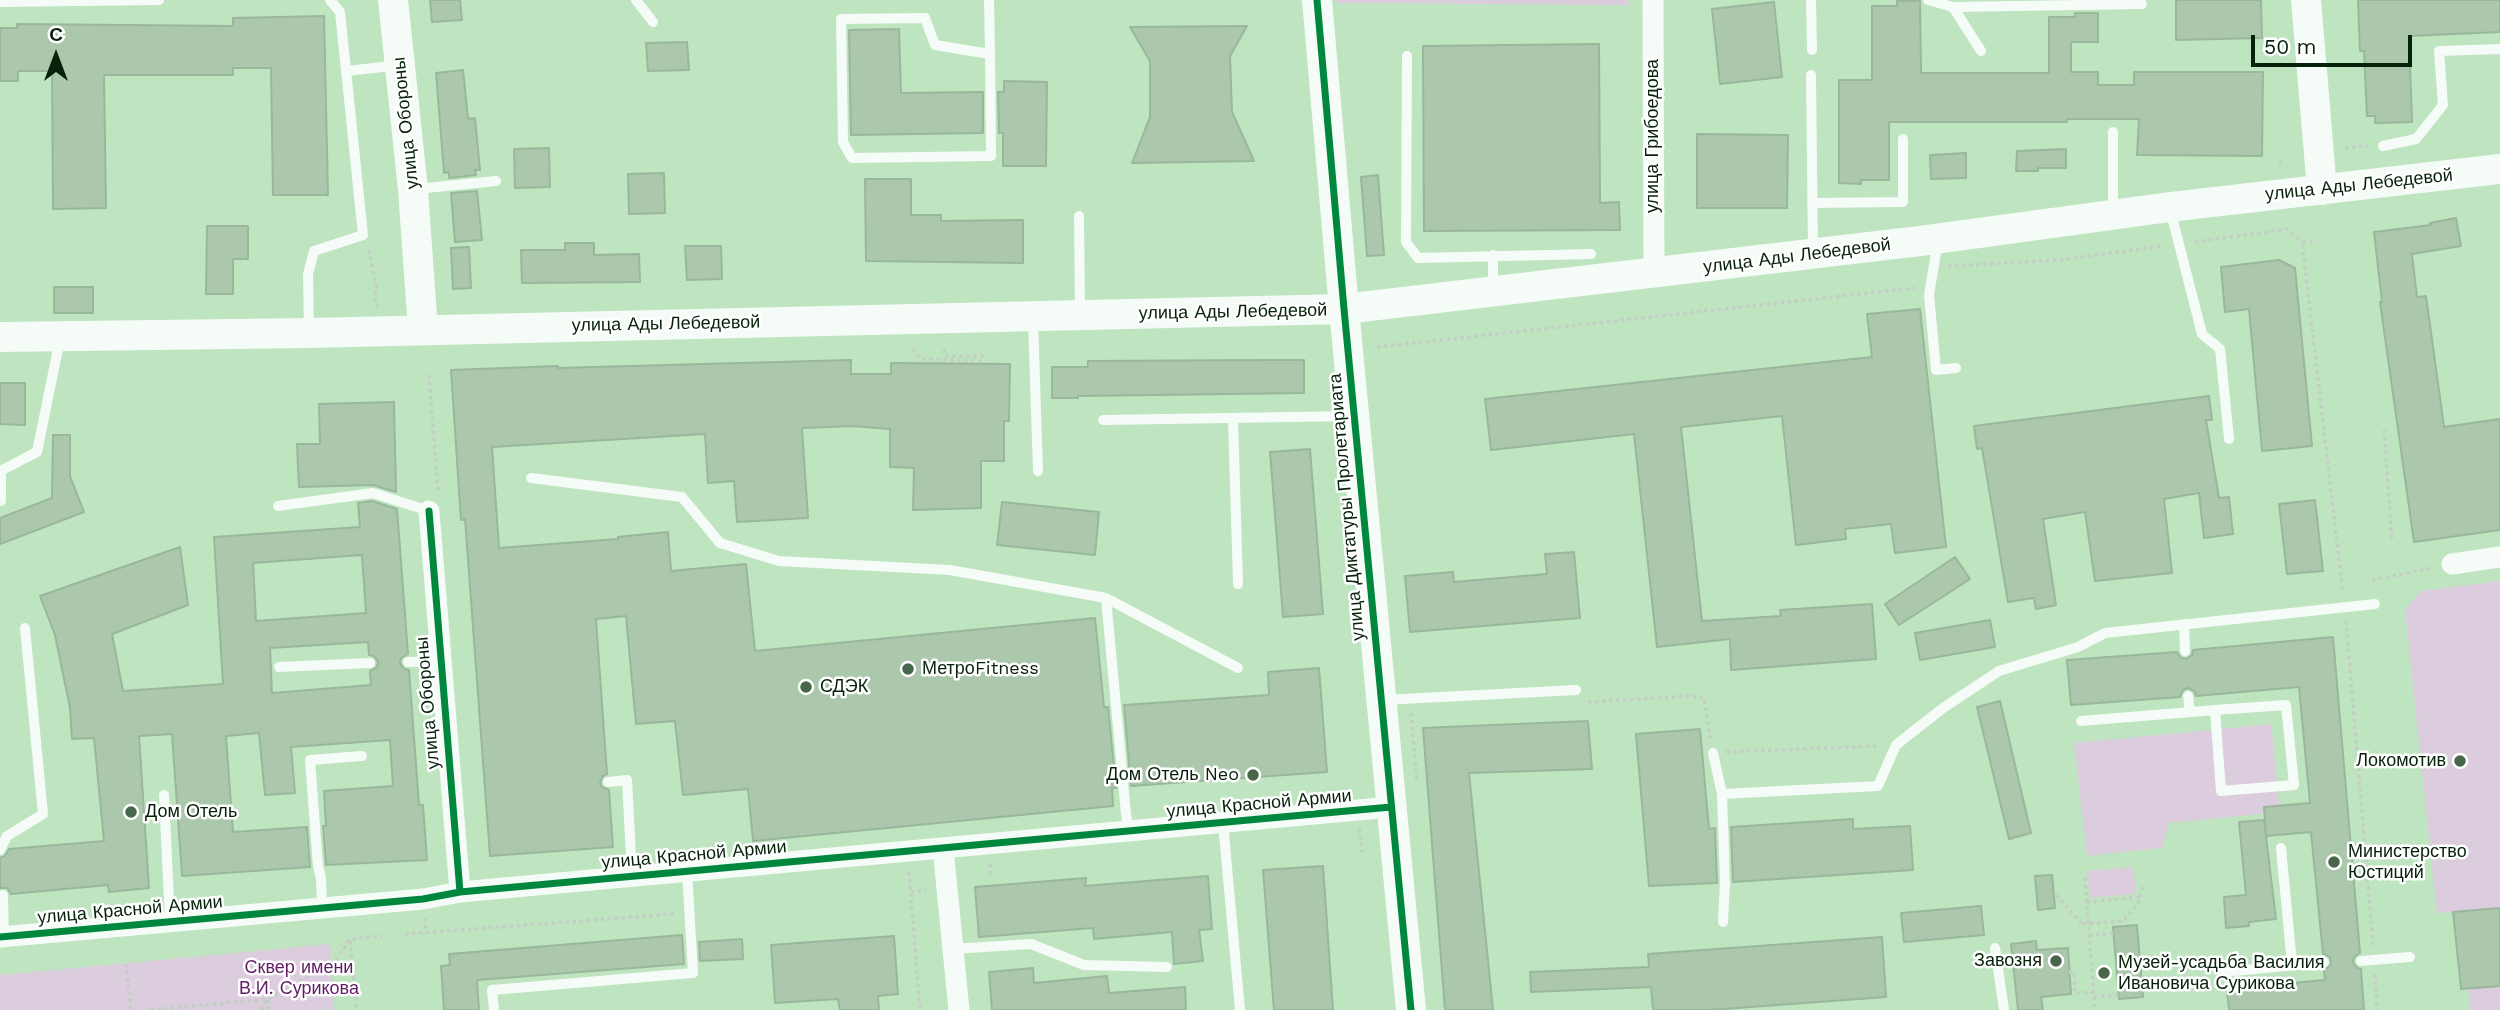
<!DOCTYPE html>
<html>
<head>
<meta charset="utf-8">
<style>
  body { margin:0 }
  #map { position:relative; width:2500px; height:1010px; overflow:hidden; background:#bee4c0; font-family:"Work Sans",sans-serif }
  canvas { display:block }
  .north { position:absolute; left:21px; top:21px; width:70px; height:70px; -webkit-text-stroke:5px #fff; paint-order:stroke; rotate:0deg; font-size:19px; font-weight:700; line-height:28px; text-align:center; color:#07220a }
  .north::after { content:''; display:block; margin:auto; width:24px; height:32px; background:#07220a; clip-path:polygon(50% 0,100% 100%,50% 72%,0 100%) }
  .scale { position:absolute; left:2251px; top:35px; width:161px; height:32px; box-sizing:border-box; border:4px solid #07220a; border-top:0; padding-left:9px; font-size:21px; line-height:24px; white-space:nowrap; color:#07220a; -webkit-text-stroke:5px #fff; paint-order:stroke }
</style>
</head>
<body>
<div id="map">
<canvas width="2500" height="1010"></canvas>
<div class="north">С</div>
<div class="scale">50 m</div>
</div>
<script>
const g = document.querySelector('canvas').getContext('2d');
g.lineJoin = 'round';
function paint(path, color) { g.fillStyle = color; g.fill(path, 'evenodd'); }
const poly = rows => new Path2D(rows.map(r => 'M' + r).join(''));
function trace(path, color, width, dash) { g.strokeStyle = color; g.lineWidth = width; g.lineCap = dash ? 'butt' : 'round'; g.setLineDash(dash || []); g.stroke(path); }
function write(font, color, halo, rows, align = 'center') {
  g.font = font + ' "Work Sans",sans-serif'; g.lineWidth = 5; g.setLineDash([]); g.textBaseline = 'middle'; g.strokeStyle = halo; g.fillStyle = color; for (const [text, x, y, turn = 0] of rows) {
    g.save(); g.translate(x, y); g.rotate((+turn || 0) * Math.PI / 180); g.textAlign = isNaN(turn) ? turn : align; if (halo) g.strokeText(text, 0, 0); g.fillText(text, 0, 0); g.restore();
  }
}
const green = poly([
  [1336,0,1628,0,1629,5,1336,3],
  [2500,581,2500,1010,2470,1010,2468,989,2461,989,2453,912,2437,913,2405,610,2420,591],
  [2271,724,2280,812,2169,823,2162,848,2087,856,2074,743],
  [2133,867,2136,894,2090,898,2087,871],
  [330,944,334,1010,0,1010,0,975]
]);
const building = poly([
  [430,0,460,0,462,20,432,22,430,0],
  [2176,0,2261,0,2262,38,2176,40,2176,0],
  [2358,0,2500,0,2500,32,2409,36,2412,122,2375,123,2375,116,2367,116,2364,51,2360,51,2358,0],
  [1897,1,1920,1,1921,73,2049,73,2049,17,2075,17,2075,13,2098,13,2098,42,2071,42,2071,72,2098,72,2098,85,2134,85,2134,72,2263,72,2262,156,2137,155,2139,119,2067,119,2067,122,1889,122,1889,180,1861,180,1861,184,1839,183,1839,80,1872,80,1872,6,1897,6,1897,1],
  [1774,2,1782,77,1720,84,1712,9,1774,2],
  [324,16,328,195,273,195,271,68,233,68,233,75,104,75,106,208,53,209,52,71,18,71,18,81,0,81,0,28,17,28,17,24,233,26,233,18,324,16],
  [1247,26,1230,56,1232,112,1254,161,1132,163,1150,117,1150,61,1130,27,1247,26],
  [899,29,901,93,983,92,983,133,851,135,849,30,899,29],
  [687,42,689,70,648,71,646,43,687,42],
  [1599,44,1600,203,1619,202,1620,230,1424,231,1423,46,1599,44],
  [463,70,468,119,475,118,480,170,475,170,476,175,449,178,449,172,444,173,436,73,463,70],
  [1004,81,1047,82,1046,166,1003,166,1003,133,999,133,998,92,1004,92,1004,81],
  [1697,134,1788,135,1787,208,1697,208,1697,134],
  [549,148,550,187,515,188,514,149,549,148],
  [2066,149,2066,168,2038,168,2038,171,2016,171,2017,151,2066,149],
  [1966,153,1966,178,1931,179,1930,155,1966,153],
  [664,173,665,213,629,214,628,174,664,173],
  [1378,175,1384,255,1367,256,1361,177,1378,175],
  [865,179,911,179,911,215,941,215,941,221,1023,220,1023,263,866,261,865,179],
  [477,191,482,240,455,242,451,193,477,191],
  [2456,218,2461,246,2412,254,2417,297,2426,296,2444,427,2500,419,2500,530,2414,542,2380,302,2382,302,2374,232,2431,225,2430,223,2456,218],
  [207,226,248,226,248,259,233,259,233,294,206,294,207,226],
  [565,243,594,243,594,255,639,254,640,282,522,283,521,250,565,250,565,243],
  [685,246,721,246,722,279,687,280,685,246],
  [469,247,471,288,453,289,451,248,469,247],
  [2279,260,2295,268,2312,446,2262,451,2249,309,2225,312,2221,267,2279,260],
  [54,287,93,287,93,313,54,313,54,287],
  [1920,309,1946,547,1895,553,1891,524,1845,529,1846,539,1796,545,1782,416,1681,427,1702,621,1781,616,1780,610,1872,604,1876,659,1731,670,1730,639,1657,647,1634,434,1491,450,1485,399,1872,357,1867,314,1920,309],
  [851,360,851,374,891,374,891,363,1010,364,1009,421,1004,421,1004,461,981,461,981,508,913,510,914,468,890,467,890,429,853,426,802,428,808,518,737,522,734,481,708,483,705,434,492,447,499,548,618,539,618,537,668,532,671,571,746,564,755,651,1095,618,1104,707,1108,707,1116,788,1112,788,1113,806,753,841,748,789,683,795,675,721,636,724,626,616,596,619,607,774,603,776,600,782,602,787,609,790,613,847,490,856,465,519,461,520,451,370,558,366,558,368,851,360],
  [1268,360,1304,360,1304,393,1078,396,1078,398,1052,398,1052,367,1088,367,1088,361,1268,360],
  [0,383,25,383,25,425,0,424,0,383],
  [2209,396,2212,420,2206,420,2219,498,2229,497,2233,534,2204,538,2199,493,2164,499,2172,573,2095,581,2085,512,2043,519,2056,605,2036,609,2034,598,2008,602,1982,448,1977,449,1974,426,2209,396],
  [394,402,396,492,373,485,299,487,297,444,320,444,319,404,394,402],
  [53,435,70,435,70,476,84,512,0,544,0,518,52,498,53,435],
  [1310,449,1323,614,1283,617,1270,452,1310,449],
  [2315,500,2323,571,2287,574,2279,504,2315,500],
  [372,501,397,509,408,654,401,658,400,663,404,669,409,670,419,805,423,805,427,860,326,865,323,826,326,826,324,791,393,786,390,740,291,747,295,793,265,795,259,733,226,736,233,832,307,827,310,867,182,876,172,734,139,736,149,888,109,892,108,885,11,894,7,888,0,888,0,858,5,856,9,849,104,841,94,738,72,739,70,708,55,635,40,596,180,547,188,605,112,634,123,691,223,684,214,537,360,527,358,503,372,501],
  [362,555,366,613,256,621,253,563,362,555],
  [368,642,369,655,374,656,378,662,377,667,370,671,371,685,272,693,270,648,368,642],
  [1002,502,1099,512,1095,555,997,545,1002,502],
  [1574,552,1580,618,1410,632,1405,576,1453,572,1454,582,1547,574,1545,554,1574,552],
  [1955,557,1970,579,1899,625,1885,604,1955,557],
  [1990,620,1995,647,1920,660,1915,633,1990,620],
  [2333,637,2360,953,2354,957,2353,962,2357,968,2361,969,2364,1010,2229,1010,2227,989,2325,980,2324,970,2331,965,2330,957,2323,954,2311,832,2266,836,2264,807,2310,803,2299,687,2196,696,2194,691,2188,688,2183,690,2180,697,2071,705,2067,660,2177,652,2181,658,2186,659,2192,655,2193,650,2333,637],
  [1319,668,1327,772,1131,786,1124,705,1269,695,1268,672,1319,668],
  [2000,701,2031,833,2009,839,1977,707,2000,701],
  [1588,721,1592,769,1469,773,1493,1010,1445,1010,1423,728,1588,721],
  [1700,729,1709,829,1715,828,1717,883,1649,886,1636,734,1700,729],
  [1853,819,1853,829,1910,826,1913,870,1733,882,1731,827,1853,819],
  [2264,820,2276,919,2249,922,2249,926,2226,928,2224,897,2246,895,2239,822,2264,820],
  [1323,866,1333,1010,1274,1010,1263,870,1323,866],
  [2052,875,2055,908,2038,910,2035,876,2052,875],
  [1208,876,1212,929,1199,930,1203,961,1174,964,1172,932,1094,939,1093,928,979,937,975,887,1086,878,1085,886,1208,876],
  [1981,906,1984,935,1904,942,1901,913,1981,906],
  [2500,908,2500,986,2461,989,2453,912,2500,908],
  [2137,925,2143,997,2119,999,2113,927,2137,925],
  [682,935,684,964,477,980,479,1010,444,1010,441,966,450,965,449,954,682,935],
  [894,936,898,994,878,996,879,1010,840,1010,838,999,775,1003,771,945,894,936],
  [1882,937,1886,997,1710,1010,1653,1010,1651,987,1531,992,1530,972,1649,967,1648,954,1882,937],
  [742,939,743,959,700,961,699,942,742,939],
  [2036,941,2037,950,2068,948,2071,994,2041,997,2043,1010,2018,1010,2011,944,2036,941],
  [1033,968,1034,983,1107,976,1109,993,1185,987,1186,1010,992,1010,989,972,1033,968]
]);
const path = poly([
  [2345,148,2368,146],
  [2280,161,2281,169],
  [2313,241,2302,242,2343,593],
  [2195,242,2287,229,2302,242],
  [369,250,376,286,375,304,378,307],
  [1948,266,2061,260,2163,246],
  [1377,347,1915,288],
  [913,349,921,359,982,361,982,356,945,356,944,348],
  [429,375,438,492],
  [2384,430,2392,540],
  [2372,580,2432,568],
  [2346,621,2373,945],
  [1588,702,1691,696,1704,698,1710,738],
  [1411,713,1417,782],
  [1726,752,1880,746],
  [1359,829,1362,852],
  [990,864,990,875],
  [909,872,920,1010],
  [2085,878,2095,1010],
  [911,892,926,890],
  [2056,895,2084,926],
  [2087,902,2140,897],
  [425,918,426,933],
  [2083,924,2123,921,2138,904,2143,886],
  [405,934,675,914],
  [2089,936,2114,933],
  [350,941,357,1010],
  [126,964,131,1010],
  [2069,972,2074,972,2075,993,2094,992],
  [2375,974,2377,1010],
  [2094,997,2119,995],
  [150,1010,268,999,269,1010],
  [261,1010,268,999,336,960,350,939,382,936]
]);
const lane = poly([
  [636,0,653,22],
  [989,0,990,54,991,156,852,158,843,142,841,19,925,18,935,45,990,54],
  [1811,0,1812,50],
  [1928,0,1953,7,2142,4],
  [0,2,159,0],
  [1953,7,1981,51],
  [1407,56,1406,242,1418,258,1591,254],
  [347,71,400,65],
  [1811,75,1813,251],
  [2113,132,2113,213],
  [2383,146,2416,139,2443,105,2439,51,2500,49],
  [416,189,496,181],
  [1812,203,1903,202,1903,139],
  [2170,209,2202,334,2220,349,2229,439],
  [1079,216,1080,312],
  [1938,241,1929,295,1936,370,1956,368],
  [1493,255,1493,290],
  [1033,320,1038,471],
  [309,331,308,274,314,251,363,235,340,12,330,0],
  [1103,420,1352,416],
  [1233,420,1238,584],
  [0,471,37,452,60,339],
  [531,478,682,497,720,543,779,561,950,570,1106,598,1238,668],
  [1,501,1,472],
  [278,506,373,493,429,511],
  [1106,598,1126,814,1129,831],
  [2184,624,2185,651],
  [408,662,440,661],
  [279,667,370,663],
  [2188,696,2190,712],
  [1383,700,1576,690],
  [2081,721,2215,710,2286,705,2294,785,2221,791,2215,710],
  [1713,753,1722,794,1725,883,1723,922],
  [608,782,627,780,632,876],
  [1722,794,1878,786,1896,745,1943,708,1999,671,2078,647,2105,633,2375,604],
  [164,795,170,922],
  [1223,823,1240,1010],
  [2281,848,2292,964],
  [0,850,7,836,43,814,25,628],
  [3,895,4,937],
  [322,908,321,878,318,866,310,760,362,756],
  [1995,948,2004,1010],
  [953,949,1031,944,1084,965,1167,967],
  [2361,961,2410,957],
  [2225,972,2324,962],
  [494,1010,492,990,693,973,687,871]
]);
const street = poly([
  [1653,0,1654,273],
  [429,511,460,892],
  [2452,564,2500,557],
  [943,848,959,1010],
  [0,937,423,899,460,892,1391,807]
]);
const secondary = poly([
  [393,0,413,190,423,330],
  [1317,0,1344,309,1411,1010],
  [2306,0,2322,190],
  [0,337,309,333,1344,309,1920,241,2170,207,2500,169]
]);
const cycleway = poly([
  [1317,0,1344,309,1411,1010],
  [429,511,460,892],
  [0,937,423,899,460,892,1391,807]
]);
const markers = [
  [908,669,7,"#47664a"],
  [806,687,7,"#47664a"],
  [2460,761,7,"#47664a"],
  [1253,775,7,"#47664a"],
  [131,812,7,"#47664a"],
  [2334,862,7,"#47664a"],
  [2056,961,7,"#47664a"],
  [2104,973,7,"#47664a"]
];
const streetNames = [
  ["улица Обороны",406,123,-96],
  ["улица Грибоедова",1653,136,-90],
  ["улица Ады Лебедевой",2359,185,-6],
  ["улица Ады Лебедевой",1797,256,-7],
  ["улица Ады Лебедевой",1233,312,-1],
  ["улица Ады Лебедевой",666,324,-1],
  ["улица Диктатуры Пролетариата",1347,507,-95],
  ["улица Обороны",428,703,-95],
  ["улица Красной Армии",1259,804,-5],
  ["улица Красной Армии",694,855,-5],
  ["улица Красной Армии",130,910,-5]
];
const poiNames = [
  ["МетроFitness",922,669],
  ["СДЭК",820,687],
  ["Локомотив",2446,761,"right"],
  ["Дом Отель Neo",1239,775,"right"],
  ["Дом Отель",145,812],
  ["Министерство",2348,852],
  ["Юстиций",2348,873],
  ["Завозня",2042,961,"right"],
  ["Музей-усадьба Василия",2118,963],
  ["Ивановича Сурикова",2118,984]
];
const parkNames = [
  ["Сквер имени",299,968],
  ["В.И. Сурикова",299,989]
];
paint(green, '#dbcddd');
paint(building, '#abc8ad');
trace(building, '#99b79b', 2);
trace(path, '#c3cfc4', 3.5, [3.5, 3.5]);
trace(lane, '#f5fbf6', 10);
trace(street, '#f5fbf6', 21);
trace(secondary, '#f5fbf6', 30);
trace(cycleway, '#00873e', 7);
for (const [x, y, r, color] of markers) { const dot = new Path2D(); dot.arc(x, y, r, 0, 2 * Math.PI); g.fillStyle = color; g.fill(dot); trace(dot, '#fff', 2.5); }
write('18px', '#07220a', '#fff', streetNames);
write('18px', '#07220a', '#fff', poiNames, 'left');
write('18px', '#621b65', '#fff', parkNames);
</script>
</body>
</html>
